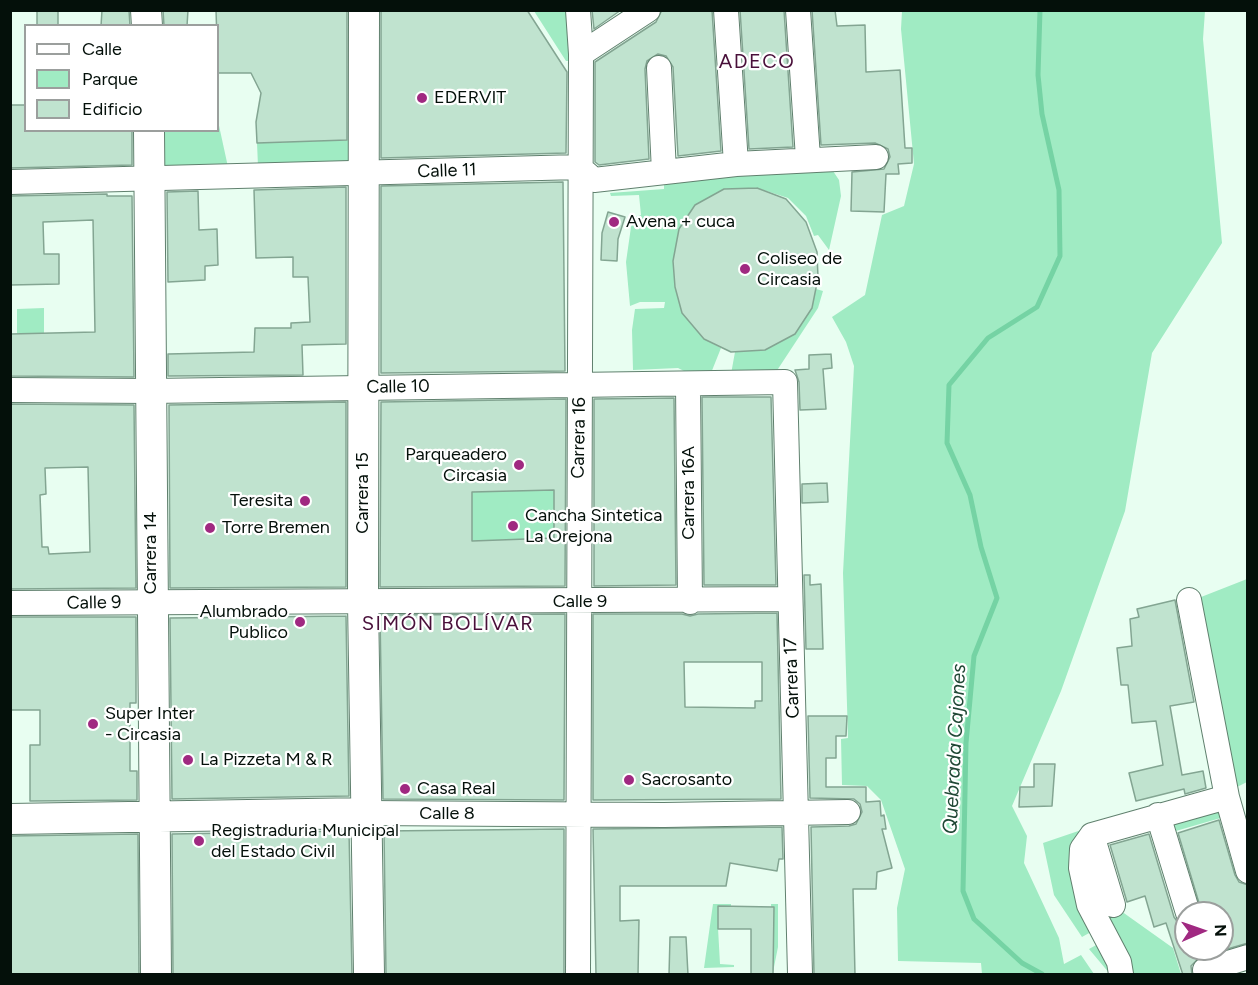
<!DOCTYPE html>
<html>
<head>
<meta charset="utf-8">
<style>
  body { margin:0 }
  #map { position:relative; width:1258px; height:985px; overflow:hidden; background:#e8fef1; font-family:Figtree,sans-serif }
  canvas { display:block }
  .frame { position:absolute; inset:0; border:12px solid #04100a; pointer-events:none }
  .legend { position:absolute; left:24px; top:24px; width:195px; height:108px; box-sizing:border-box; background:#fff; border:2px solid #9b9f9d; margin:0; padding:8px 10px; list-style:none; font-size:18px; color:#04100a }
  .legend li { display:flex; align-items:center; gap:12px; height:30px }
  .legend b { width:30px; border:2px solid #9b9f9d }
  .north { position:absolute; left:1174px; top:901px; width:60px; height:60px; box-sizing:border-box; background:#fff; border:2px solid #9b9f9d; border-radius:50%; rotate:88deg; font-size:16px; font-weight:700; line-height:24px; text-align:center; color:#04100a }
  .north::after { content:''; display:block; margin:auto; width:21px; height:27px; background:#a02981; clip-path:polygon(50% 0,100% 100%,50% 72%,0 100%) }
</style>
</head>
<body>
<div id="map">
<canvas width="1258" height="985"></canvas>
<div class="frame"></div>
<ul class="legend">
<li><b style="height:8px;background:#fff"></b>Calle</li>
<li><b style="height:16px;background:#a0ebc3"></b>Parque</li>
<li><b style="height:16px;background:#c0e3cf"></b>Edificio</li>
</ul>
<div class="north">N</div>
</div>
<script>
const g = document.querySelector('canvas').getContext('2d');
g.lineJoin = 'round';
function paint(path, color) { g.fillStyle = color; g.fill(path, 'evenodd'); }
const poly = rows => new Path2D(rows.map(r => 'M' + r).join(''));
function trace(path, color, width, dash) { g.strokeStyle = color; g.lineWidth = width; g.lineCap = dash ? 'butt' : 'round'; g.setLineDash(dash || []); g.stroke(path); }
function write(font, color, halo, rows, align = 'center') {
  g.font = font + ' Figtree,sans-serif'; g.lineWidth = 4.5; g.setLineDash([]); g.textBaseline = 'middle'; g.strokeStyle = halo; g.fillStyle = color; for (const [text, x, y, turn = 0] of rows) {
    g.save(); g.translate(x, y); g.rotate((+turn || 0) * Math.PI / 180); g.textAlign = isNaN(turn) ? turn : align; if (halo) g.strokeText(text, 0, 0); g.fillText(text, 0, 0); g.restore();
  }
}
const green = poly([
  [534,11,566,11,569,61,566,61],
  [902,11,1205,11,1203,39,1222,243,1152,353,1125,511,1061,691,1012,806,1027,836,1024,863,1059,938,1064,964,1081,955,1094,974,982,974,981,963,898,961,897,908,905,869,881,800,867,786,842,785,841,739,848,738,843,573,854,366,846,342,832,317,865,295,882,215,904,206,914,164,901,29],
  [218,121,228,167,158,170,157,131,218,130],
  [351,140,352,163,258,166,257,143],
  [831,168,839,180,841,196,829,250,818,235,814,236,806,216,788,198,757,188,724,189,695,205,679,229,673,261,675,287,682,313,704,339,721,348,711,373,684,371,678,368,633,370,632,330,635,309,664,308,665,302,640,302,630,306,626,262,631,227,635,217,641,215,639,195,611,196,610,193,664,189,664,183,607,185],
  [816,289,823,291,818,308,776,372,731,374,735,352,794,334,812,308],
  [44,308,44,333,17,333,17,309],
  [554,490,555,538,472,541,472,492],
  [1247,579,1247,782,1231,790,1196,599],
  [1221,805,1224,817,1169,833,1168,821],
  [1099,824,1091,932,1082,937,1054,895,1043,843],
  [1093,852,1121,911,1173,948,1181,974,1129,974,1106,921],
  [713,904,731,904,731,911,718,928,720,964,734,965,734,967,704,968],
  [771,904,778,904,778,947,773,972],
  [1098,944,1108,966,1110,974,1089,949]
]);
const stream = poly([
  [1040,10,1038,75,1042,114,1059,190,1060,256,1037,307,988,338,949,385,947,443,970,495,981,547,997,598,974,656,966,743,963,891,974,919,1022,963,1042,974]
]);
const building = poly([
  [37,10,58,10,58,26,37,26,37,10],
  [102,10,129,10,130,26,101,26,102,10],
  [163,10,188,10,187,26,164,26,163,10],
  [216,10,347,10,347,140,257,143,256,122,261,93,251,73,218,73,216,10],
  [381,10,527,10,567,72,566,153,381,158,381,10],
  [592,10,621,10,594,29,592,10],
  [662,10,712,10,721,151,678,156,673,67,666,56,658,54,647,61,645,69,649,159,599,165,595,162,595,62,656,22,662,10],
  [740,10,784,10,793,147,749,149,740,10],
  [812,10,835,10,837,26,865,25,866,72,900,70,905,148,912,148,912,163,898,164,899,174,886,174,884,212,851,211,852,172,884,169,890,157,888,149,875,143,821,145,812,10],
  [10,105,26,105,26,130,132,130,132,165,10,168,10,105],
  [563,182,565,371,381,373,381,186,563,182],
  [346,187,346,344,302,345,303,375,168,376,168,354,254,352,255,328,291,328,291,323,310,322,308,277,293,277,293,257,256,258,254,190,346,187],
  [757,188,786,199,806,222,817,252,818,278,812,308,795,334,765,350,731,352,704,339,682,313,675,287,673,261,679,229,695,205,724,189,757,188],
  [198,191,199,230,217,229,218,265,205,266,205,280,168,282,167,192,198,191],
  [107,194,107,196,132,196,134,377,10,376,10,334,95,332,93,220,43,222,44,254,59,254,59,284,10,285,10,196,107,194],
  [608,212,625,217,618,239,617,261,601,260,602,233,608,212],
  [831,354,832,368,823,369,826,409,800,410,799,382,795,370,809,369,809,355,831,354],
  [702,397,771,397,776,585,704,585,702,397],
  [674,398,676,585,594,586,594,399,674,398],
  [566,399,565,586,380,587,381,402,566,399],
  [554,490,554,538,472,541,472,492,554,490],
  [346,402,346,587,170,588,169,405,346,402],
  [10,404,134,405,136,588,10,589,10,404],
  [88,467,90,552,49,554,48,547,42,547,40,495,46,494,45,468,88,467],
  [827,483,828,502,802,503,802,484,827,483],
  [804,575,810,575,810,585,821,584,823,649,806,649,804,575],
  [1175,600,1194,702,1170,706,1182,775,1203,771,1206,788,1185,794,1184,789,1136,801,1129,773,1163,765,1156,721,1132,723,1128,685,1121,685,1117,648,1132,646,1130,619,1139,617,1137,609,1175,600],
  [777,613,781,799,593,800,593,614,682,614,690,616,698,614,777,613],
  [684,662,762,662,762,701,755,701,755,708,685,707,684,662],
  [565,614,564,800,383,799,380,615,565,614],
  [346,616,349,796,172,799,170,618,346,616],
  [10,617,136,617,136,703,130,703,130,771,137,771,137,800,30,801,30,745,40,745,40,710,10,710,10,617],
  [808,716,847,716,846,736,836,736,836,758,826,758,826,787,866,787,866,802,880,801,881,816,884,815,886,829,882,829,892,868,877,872,876,889,853,889,855,975,814,975,811,827,849,826,856,824,862,812,860,804,854,799,810,798,808,716],
  [1034,764,1055,764,1052,806,1019,807,1020,787,1034,787,1034,764],
  [1219,820,1235,875,1239,882,1248,885,1248,943,1200,957,1191,966,1192,975,1183,975,1166,923,1154,927,1145,896,1127,902,1110,845,1149,834,1174,917,1179,924,1186,927,1186,949,1222,949,1222,913,1202,913,1178,833,1219,820],
  [782,827,783,859,779,859,777,871,730,863,726,886,620,886,620,921,639,920,638,975,596,975,593,829,782,827],
  [564,829,564,975,386,975,384,831,564,829],
  [349,831,352,975,173,975,172,834,349,831],
  [138,834,139,975,10,975,10,836,138,834],
  [718,906,774,907,773,975,751,975,751,929,718,929,718,906],
  [670,937,686,937,688,975,669,975,670,937]
]);
const minor = poly([
  [578,10,581,54,578,974],
  [726,10,736,164],
  [798,10,808,158],
  [581,54,648,10],
  [659,68,664,172],
  [10,182,579,167,594,180,736,164,876,157],
  [688,384,690,602],
  [10,390,150,391,785,382,800,974],
  [1189,600,1227,797,1248,871],
  [10,603,789,599],
  [367,813,664,815,848,812],
  [1158,815,1188,913],
  [1092,835,1113,905],
  [1205,970,1248,957],
  [1121,974,1119,962,1089,905,1081,868,1082,849,1092,835,1227,797]
]);
const major = poly([
  [146,10,147,26],
  [364,10,363,602,369,974],
  [149,130,156,974],
  [10,819,367,813]
]);
const markers = [
  [422,98,6,"#a02981"],
  [614,222,6,"#a02981"],
  [745,269,6,"#a02981"],
  [519,465,6,"#a02981"],
  [305,501,6,"#a02981"],
  [513,526,6,"#a02981"],
  [210,528,6,"#a02981"],
  [300,622,6,"#a02981"],
  [93,724,6,"#a02981"],
  [188,760,6,"#a02981"],
  [629,780,6,"#a02981"],
  [405,789,6,"#a02981"],
  [199,841,6,"#a02981"]
];
const poiNames = [
  ["EDERVIT",434,98],
  ["Avena + cuca",626,222],
  ["Coliseo de",757,259],
  ["Circasia",757,280],
  ["Parqueadero",507,455,"right"],
  ["Circasia",507,476,"right"],
  ["Teresita",293,501,"right"],
  ["Cancha Sintetica",525,516],
  ["La Orejona",525,537],
  ["Torre Bremen",222,528],
  ["Alumbrado",288,612,"right"],
  ["Publico",288,633,"right"],
  ["Super Inter",105,714],
  ["- Circasia",105,735],
  ["La Pizzeta M & R",200,760],
  ["Sacrosanto",641,780],
  ["Casa Real",417,789],
  ["Registraduria Municipal",211,831],
  ["del Estado Civil",211,852]
];
const streetNames = [
  ["Calle 11",447,171,-2],
  ["Calle 10",398,387,-1],
  ["Carrera 16",579,438,-89],
  ["Carrera 15",363,493,-90],
  ["Carrera 16A",689,493,-90],
  ["Carrera 14",151,553,-90],
  ["Calle 9",580,602],
  ["Calle 9",94,603,-1],
  ["Carrera 17",792,678,-92],
  ["Calle 8",447,814]
];
const neighbourhoodNames = [
  ["ADECO",757,62],
  ["SIMÓN BOLÍVAR",448,624]
];
const waterNames = [
  ["Quebrada Cajones",955,749,-87]
];
paint(green, '#a0ebc3');
trace(stream, '#75d3a4', 5);
paint(building, '#c0e3cf');
trace(building, '#83a592', 1.5);
trace(minor, '#60806e', 26);
trace(major, '#60806e', 32);
trace(minor, '#fff', 24);
trace(major, '#fff', 30);
for (const [x, y, r, color] of markers) { const dot = new Path2D(); dot.arc(x, y, r, 0, 2 * Math.PI); g.fillStyle = color; g.fill(dot); trace(dot, '#fff', 2); }
write('18px', '#04100a', '#fff', poiNames, 'left');
write('18px', '#04100a', '#fff', streetNames);
g.letterSpacing = '1.5px';
write('20px', '#49103a', '#fff', neighbourhoodNames);
g.letterSpacing = '0px';
write('italic 20px', '#204835', '#fff', waterNames);
</script>
</body>
</html>
